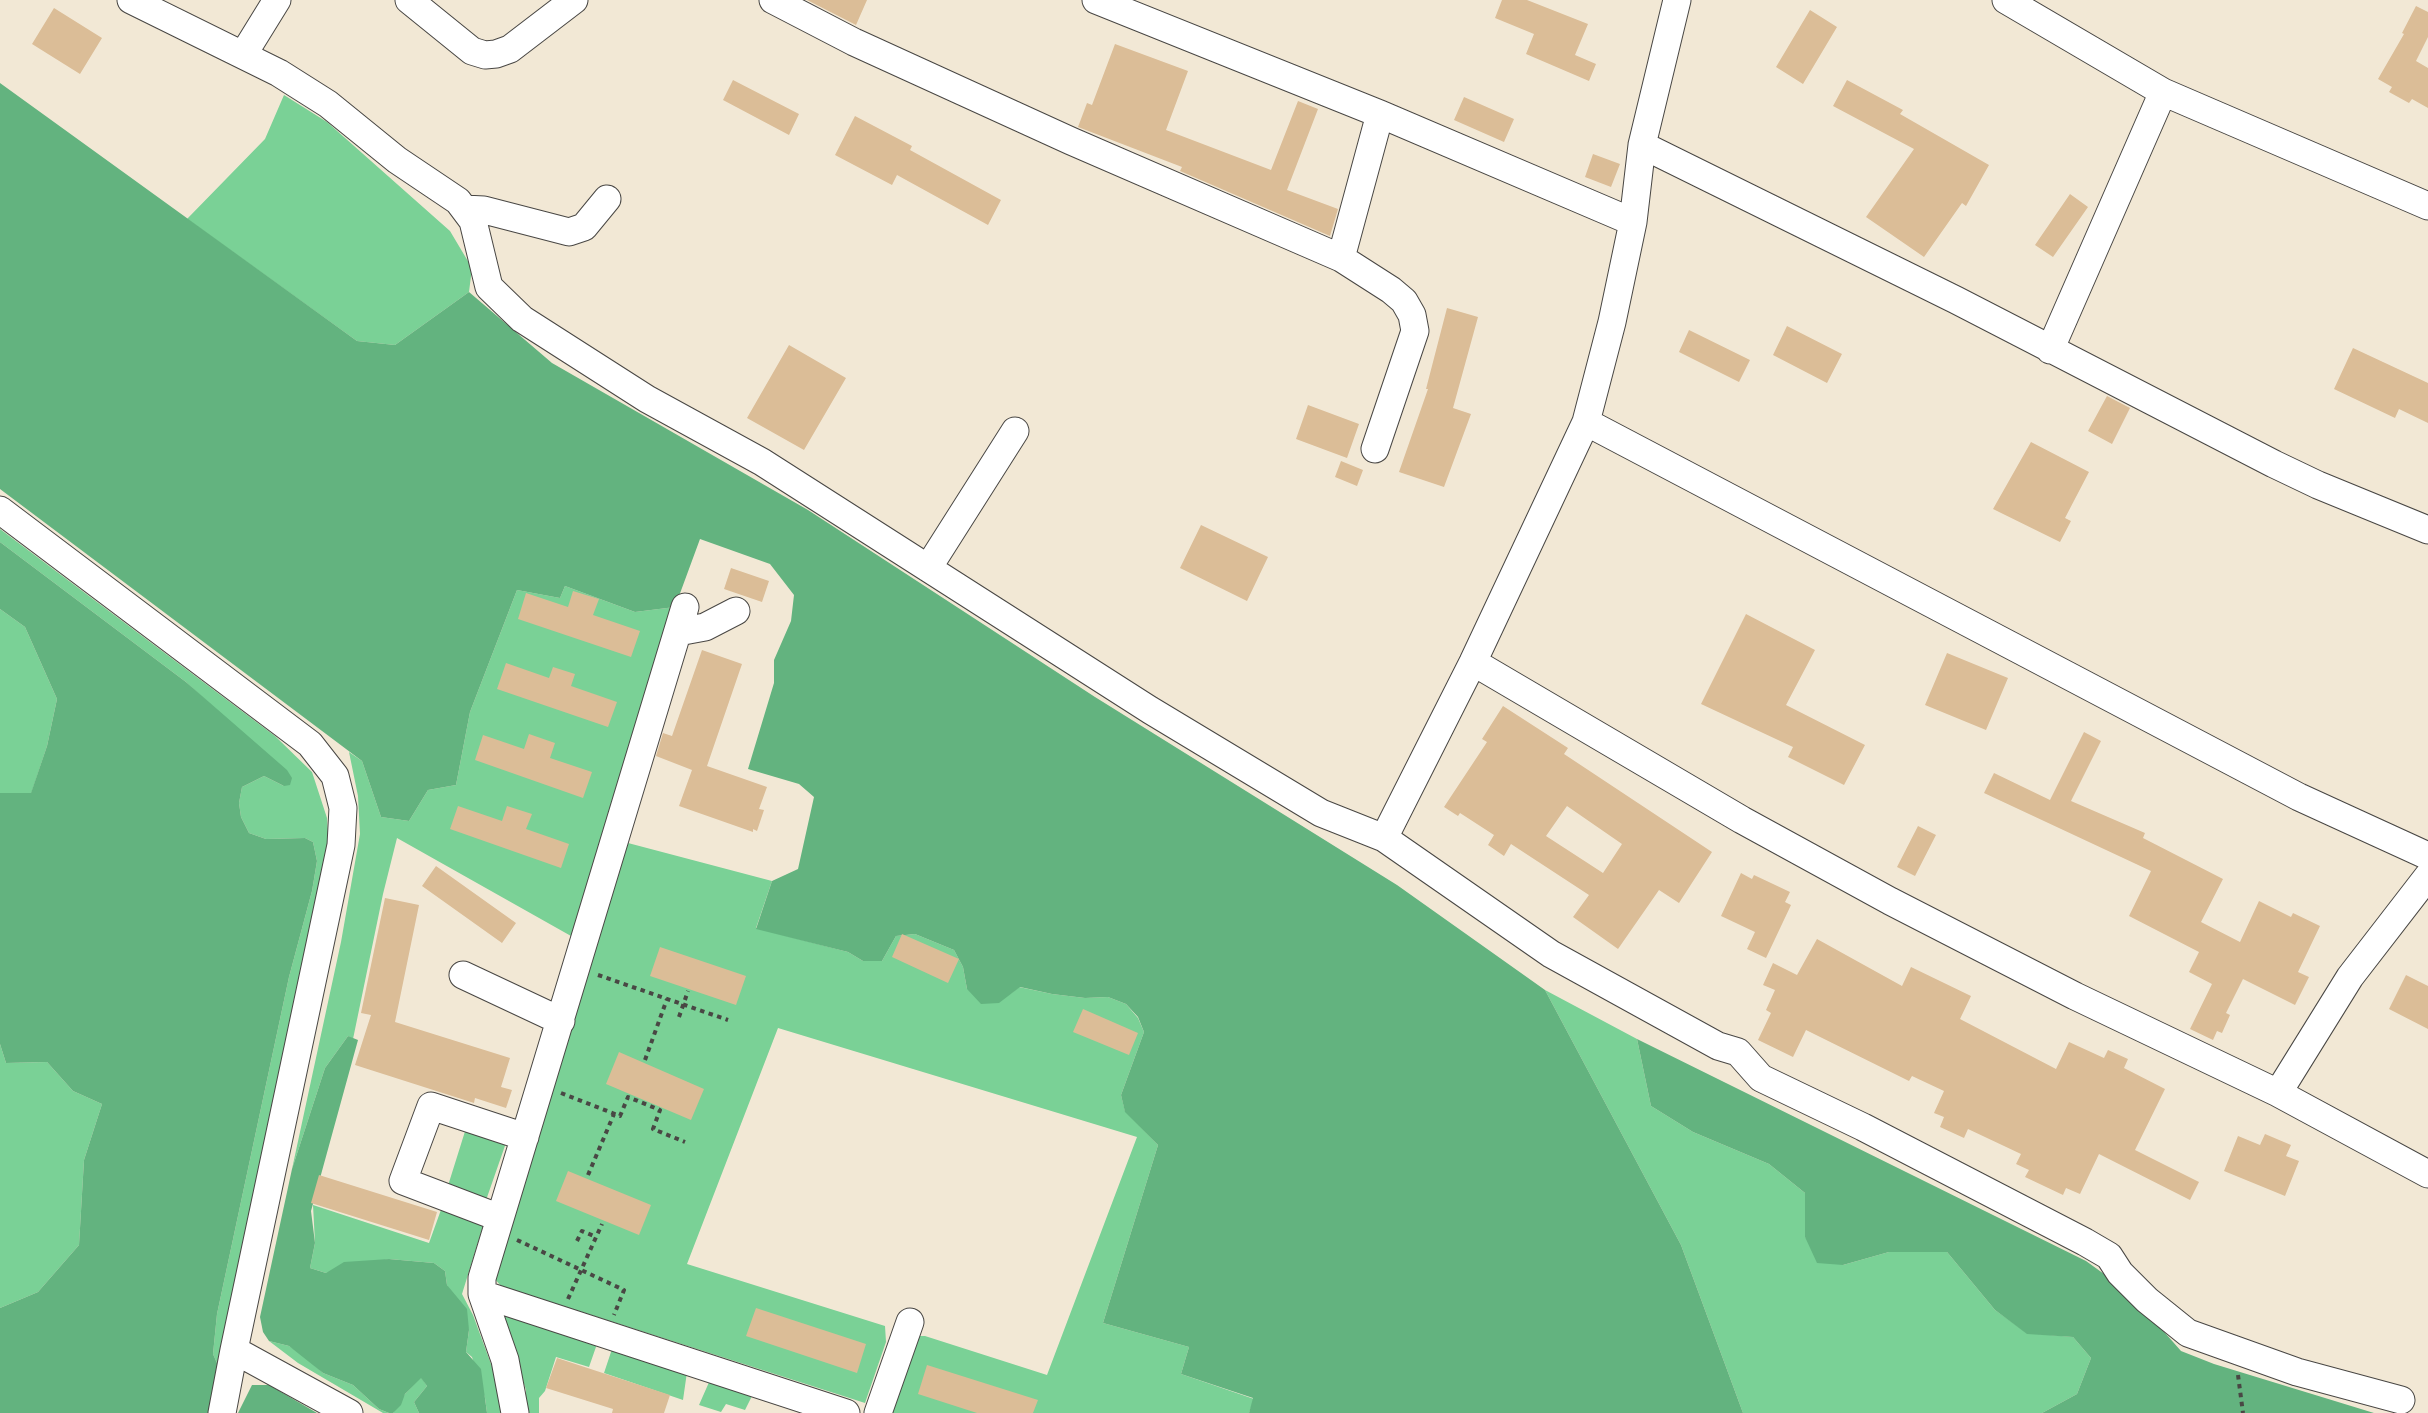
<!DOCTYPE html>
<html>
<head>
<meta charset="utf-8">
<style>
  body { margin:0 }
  canvas { display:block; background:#f2e8d5 }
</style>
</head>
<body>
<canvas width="2428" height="1413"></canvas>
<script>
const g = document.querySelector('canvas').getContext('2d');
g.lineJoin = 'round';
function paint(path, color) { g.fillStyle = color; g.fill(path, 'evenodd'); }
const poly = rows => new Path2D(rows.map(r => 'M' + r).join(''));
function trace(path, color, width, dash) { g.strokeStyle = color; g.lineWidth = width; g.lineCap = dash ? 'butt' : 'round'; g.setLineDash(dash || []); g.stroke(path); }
const green = poly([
  [284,95,327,122,450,231,472,268,469,292,395,345,357,341,187,219,265,139],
  [0,529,275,736,312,772,327,818,330,866,220,1370,213,1354,217,1314,289,977,312,891,317,861,313,842,305,838,266,839,249,833,241,817,239,803,242,787,264,776,284,786,235,727,186,682,0,542],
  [565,586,635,612,675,607,571,936,397,838,383,894,353,1039,348,1036,325,1068,292,1169,341,942,360,834,358,796,349,752,362,761,381,817,409,821,428,790,456,785,470,712,517,590,560,598],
  [0,609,25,627,57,699,47,746,31,794,0,793],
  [628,843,772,881,756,928,848,952,863,961,882,961,896,936,915,934,954,950,963,967,967,989,1010,994,1019,987,1052,994,1085,998,1108,997,1126,1004,1138,1018,1144,1032,1121,1095,1125,1111,1158,1145,1103,1323,1189,1347,1181,1374,1254,1399,1249,1413,890,1413,917,1336,925,1336,1047,1375,1137,1137,778,1028,687,1264,885,1326,886,1342,865,1403,501,1286,493,1277],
  [1545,990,1637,1039,1651,1106,1693,1132,1769,1164,1805,1193,1805,1237,1843,1265,1889,1252,1947,1252,1995,1310,2027,1333,2073,1337,2091,1358,2077,1394,2042,1413,1743,1413,1681,1245],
  [0,1044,6,1063,47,1062,73,1091,102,1104,84,1160,79,1245,38,1292,0,1308],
  [467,1125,507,1140,484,1206,446,1192],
  [313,1205,429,1243,442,1207,484,1223,462,1294,473,1315,498,1383,503,1413,487,1413,485,1398,472,1357,466,1352,469,1330,447,1285,445,1271,434,1263,389,1259,326,1273,310,1268,315,1243],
  [501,1313,597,1344,589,1367,556,1357,545,1391,539,1398,539,1413,526,1413,526,1390],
  [269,1341,289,1346,301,1353,323,1373,353,1385,379,1409,389,1413,383,1413,298,1363],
  [612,1349,687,1372,683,1400,604,1373],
  [421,1377,427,1386,414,1402,419,1413,393,1413,405,1394],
  [710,1380,753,1394,745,1410,726,1404,721,1412,699,1405]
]);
const forest = poly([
  [0,83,357,341,395,345,469,292,552,363,808,510,1095,697,1397,885,1545,990,1681,1245,1743,1413,1249,1413,1253,1398,1181,1374,1189,1347,1103,1323,1158,1145,1125,1112,1121,1095,1144,1032,1138,1017,1126,1004,1108,997,1085,998,1052,994,1020,987,999,1003,981,1004,967,989,963,967,954,950,915,934,896,936,882,961,863,961,848,952,756,929,772,881,798,869,814,797,799,784,748,769,774,683,774,660,791,621,794,595,770,564,700,539,675,607,635,612,565,586,560,598,517,590,470,712,456,785,428,790,409,821,381,817,362,761,0,489],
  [0,542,186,682,287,770,292,778,290,785,284,786,264,776,242,787,239,803,241,817,249,833,266,839,305,838,313,842,317,861,312,891,289,977,217,1314,213,1354,220,1370,213,1413,0,1413,0,1308,38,1292,79,1245,84,1160,102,1104,73,1091,47,1062,6,1063,0,1044,0,793,31,793,47,746,57,699,25,627,0,609],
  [348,1036,358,1040,311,1211,315,1243,310,1268,326,1273,344,1262,389,1259,434,1263,445,1271,447,1285,467,1309,469,1330,466,1352,481,1369,487,1413,419,1413,414,1402,427,1386,421,1378,405,1394,401,1405,393,1413,389,1413,379,1409,353,1385,323,1373,289,1346,269,1341,263,1332,260,1317,292,1169,325,1068],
  [1637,1039,2086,1261,2129,1292,2181,1351,2214,1364,2374,1413,2042,1413,2077,1394,2091,1358,2073,1337,2027,1334,1995,1310,1947,1252,1889,1252,1843,1265,1817,1263,1805,1237,1805,1193,1769,1164,1693,1132,1651,1106],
  [252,1385,269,1385,317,1413,238,1413]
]);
const building = poly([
  [807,0,867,0,856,25],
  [1502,0,1527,0,1588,24,1575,55,1596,64,1589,81,1526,54,1534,34,1495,18],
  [2416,6,2428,12,2428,37,2416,61,2428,68,2428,108,2412,99,2409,103,2389,92,2392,87,2378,79,2404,34,2402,33],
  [54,8,102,38,80,74,32,44],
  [1810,10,1837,27,1803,84,1776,67],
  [1115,44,1188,71,1166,130,1271,170,1298,101,1318,109,1287,190,1338,209,1330,236,1180,171,1182,167,1078,127,1087,103,1092,105],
  [733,80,799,114,789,135,723,100],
  [1847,80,1903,110,1900,114,1989,165,1966,206,1962,203,1924,257,1866,217,1914,149,1833,106],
  [1464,97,1514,119,1504,142,1454,120],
  [855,116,912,146,910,150,1001,200,988,225,897,175,892,185,835,155],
  [1593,154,1620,164,1611,187,1585,177],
  [2070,194,2088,207,2053,257,2035,245],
  [1447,308,1478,317,1453,408,1471,414,1444,487,1399,472,1428,389,1426,389],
  [1787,326,1842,354,1827,383,1773,355],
  [1689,330,1750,360,1739,382,1679,352],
  [789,345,846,378,804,450,747,418],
  [2353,348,2428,383,2428,423,2399,409,2395,418,2334,389],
  [2107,396,2130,408,2112,444,2088,431],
  [1308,405,1359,424,1347,458,1296,439],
  [2031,442,2089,472,2065,518,2071,521,2060,542,1993,509],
  [1341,461,1363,470,1357,486,1335,477],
  [1201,525,1268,557,1247,601,1180,568],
  [731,568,769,581,762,602,724,589],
  [573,591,599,599,593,615,640,631,631,657,518,619,526,593,568,607],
  [1746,614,1815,650,1786,705,1865,745,1844,785,1788,757,1793,747,1701,704],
  [702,650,742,664,707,766,767,787,759,809,764,810,757,831,753,829,753,832,679,806,692,770,656,756,663,733,672,736],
  [1947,653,2008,678,1986,730,1925,705],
  [506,663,549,678,553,667,575,674,571,686,617,702,608,727,497,689],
  [1503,706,1568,748,1564,754,1712,852,1679,903,1659,890,1618,949,1573,917,1589,895,1511,844,1504,856,1488,845,1494,835,1460,813,1458,816,1444,807,1487,742,1482,739],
  [1567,806,1622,844,1603,873,1546,836],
  [2084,732,2101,741,2071,801,2145,833,2143,838,2223,879,2201,922,2240,942,2259,901,2291,917,2293,913,2320,926,2298,972,2309,977,2295,1005,2243,979,2226,1013,2230,1015,2222,1033,2217,1031,2213,1040,2190,1029,2212,984,2189,972,2199,952,2129,916,2151,871,1984,793,1994,773,2050,800],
  [529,734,555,743,550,758,592,772,583,798,475,760,483,735,524,749],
  [458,806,502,821,507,806,532,814,526,829,569,844,561,868,450,829],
  [1918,826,1936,835,1915,876,1897,867],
  [436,866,516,923,502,943,422,886],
  [1741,873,1752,879,1754,875,1790,892,1785,902,1791,905,1766,958,1747,949,1755,932,1721,916],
  [385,898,419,905,395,1022,510,1058,501,1087,512,1090,506,1108,475,1098,474,1103,355,1065,371,1015,361,1013],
  [902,934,959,959,948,983,892,957],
  [1817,939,1902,986,1911,967,1971,996,1960,1019,2056,1069,2069,1042,2104,1058,2108,1050,2128,1059,2124,1068,2165,1089,2135,1150,2199,1182,2190,1200,2099,1154,2080,1194,2066,1188,2063,1195,2025,1177,2029,1170,2016,1164,2021,1154,1968,1129,1964,1138,1940,1127,1944,1117,1934,1113,1944,1091,1912,1076,1909,1081,1806,1030,1793,1057,1758,1040,1771,1013,1766,1010,1775,990,1763,985,1773,963,1797,975],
  [660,947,746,976,736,1005,650,976],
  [2406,975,2428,986,2428,1029,2389,1009],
  [1083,1009,1138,1033,1129,1055,1073,1032],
  [619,1052,704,1089,691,1120,606,1084],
  [2265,1134,2291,1145,2286,1156,2299,1161,2285,1196,2224,1171,2238,1136,2260,1145],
  [568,1171,651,1205,639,1235,556,1201],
  [319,1175,437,1212,429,1240,311,1203],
  [756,1308,866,1344,857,1373,746,1336],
  [557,1358,670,1395,664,1413,612,1413,613,1409,546,1388],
  [927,1365,1038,1400,1033,1413,977,1413,918,1394]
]);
const path = poly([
  [598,975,728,1020],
  [679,1017,688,991],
  [645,1060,667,999],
  [561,1093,620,1116,628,1097,660,1110,653,1129,685,1142],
  [588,1175,614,1114],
  [517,1240,624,1290,614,1315],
  [577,1241,582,1231,596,1237],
  [568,1299,602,1224],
  [2238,1375,2243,1413]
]);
const minor = poly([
  [131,0,279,73,328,104,397,160,458,201,473,221,489,287,522,319,647,399,762,462,1150,710,1321,813,1384,838,1551,954,1718,1046,1738,1052,1761,1078,1863,1127,2085,1242,2109,1256,2120,1273,2147,1300,2188,1333,2297,1372,2401,1400],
  [409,0,472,51,485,55,496,54,510,49,574,0],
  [773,0,854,42,1071,141,1341,258,1391,290,1404,301,1412,315,1415,331,1375,449],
  [1096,0,1380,114,1633,222],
  [2006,0,2163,92,2428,206],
  [243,55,277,0],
  [1642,145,1956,300,2274,464,2318,485,2428,530],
  [464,209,484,210,569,232,584,227,607,199],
  [1341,258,1380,114],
  [2050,350,2163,92],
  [1586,422,2299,797,2428,856],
  [0,510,310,744,335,776,343,808,341,845,234,1350,349,1413],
  [928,568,1015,431],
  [678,632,705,627,736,611],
  [1473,662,1742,820,1890,901,2075,996,2278,1093,2428,1174],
  [1384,838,1473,662,1586,422,1612,322,1633,222,1642,145,1677,0],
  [463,975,561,1021],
  [2278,1093,2350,977,2428,876],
  [500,1218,403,1181,431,1106,525,1137],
  [482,1294,846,1413],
  [222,1413,234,1350],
  [515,1413,505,1360,482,1294,482,1278,685,607],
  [878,1413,910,1322]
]);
paint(green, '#7ad196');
paint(forest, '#63b37f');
paint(building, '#dbbd97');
trace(minor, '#494744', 29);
trace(path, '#494744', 4, [4.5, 4.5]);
trace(minor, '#fff', 27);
</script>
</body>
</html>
